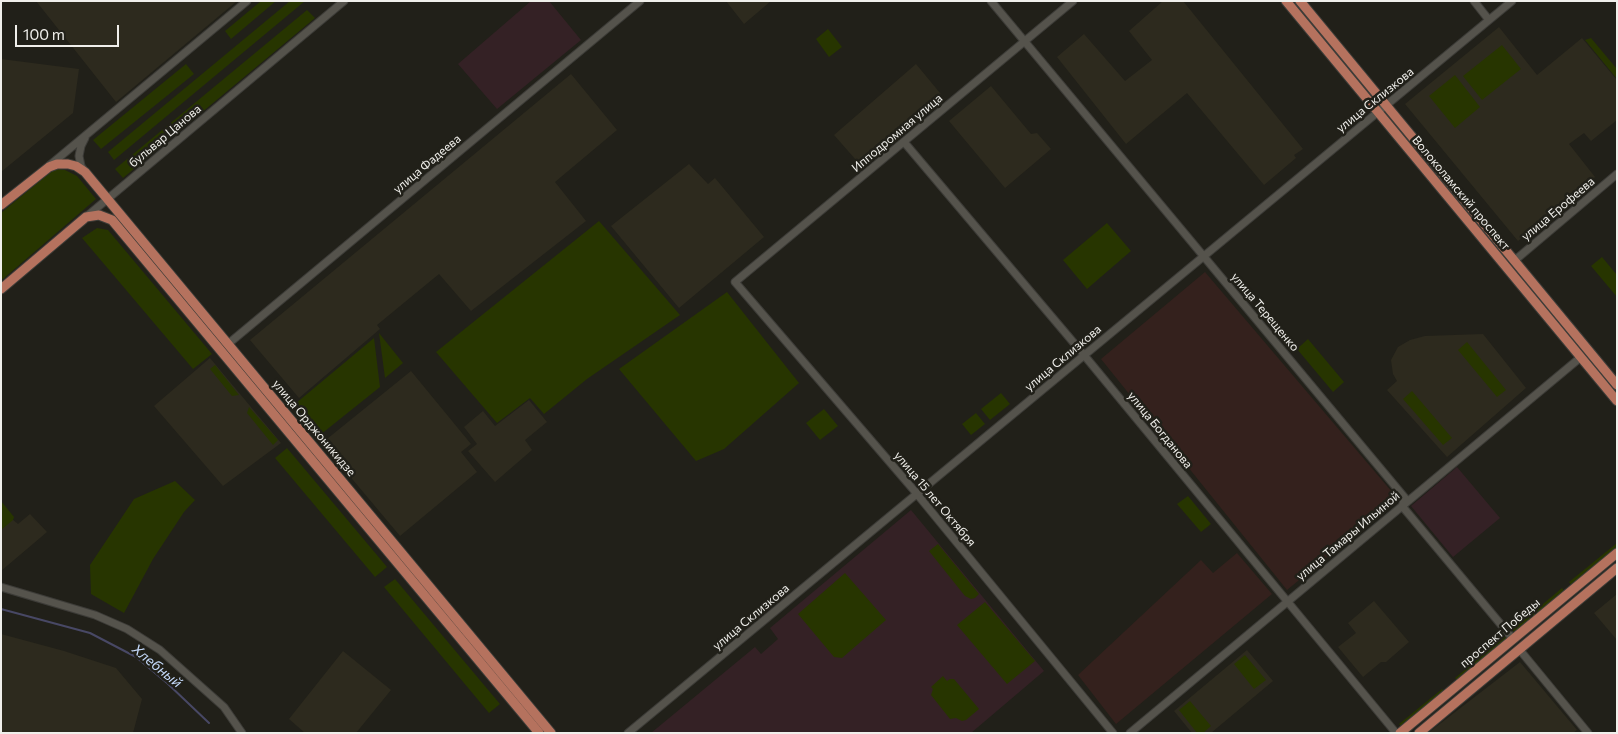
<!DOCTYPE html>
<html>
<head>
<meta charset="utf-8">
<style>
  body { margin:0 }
  #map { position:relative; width:1618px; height:734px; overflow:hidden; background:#212019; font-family:Commissioner,sans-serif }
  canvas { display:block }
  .frame { position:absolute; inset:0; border:2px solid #f0efeb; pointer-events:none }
  .scale { position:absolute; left:15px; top:25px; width:104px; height:22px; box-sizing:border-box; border:2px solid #f0efeb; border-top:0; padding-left:6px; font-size:15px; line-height:18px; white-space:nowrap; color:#f0efeb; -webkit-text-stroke:4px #212019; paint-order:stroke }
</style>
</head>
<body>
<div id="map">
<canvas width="1618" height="734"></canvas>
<div class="frame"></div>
<div class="scale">100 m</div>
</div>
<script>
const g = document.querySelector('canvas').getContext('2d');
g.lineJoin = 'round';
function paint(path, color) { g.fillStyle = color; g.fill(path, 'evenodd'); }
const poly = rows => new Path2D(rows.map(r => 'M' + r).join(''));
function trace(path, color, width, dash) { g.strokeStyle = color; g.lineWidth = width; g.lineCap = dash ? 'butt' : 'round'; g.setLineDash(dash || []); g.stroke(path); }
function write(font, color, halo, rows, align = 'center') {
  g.font = font + ' Commissioner,sans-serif'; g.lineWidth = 5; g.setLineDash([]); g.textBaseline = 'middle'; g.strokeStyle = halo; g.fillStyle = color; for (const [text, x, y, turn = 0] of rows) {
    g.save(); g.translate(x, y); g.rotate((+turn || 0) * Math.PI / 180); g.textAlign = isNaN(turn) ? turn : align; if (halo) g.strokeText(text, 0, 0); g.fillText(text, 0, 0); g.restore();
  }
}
const built = poly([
  [36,1,237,1,116,102],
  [726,1,771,1,744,24],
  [1163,1,1183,1,1303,149,1294,155,1296,158,1264,185,1187,93,1126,144,1057,57,1084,34,1125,81,1152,60,1129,31],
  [1499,27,1537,75,1582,38,1617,80,1617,120,1591,141,1584,133,1569,144,1595,177,1518,241,1405,104],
  [1,59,79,69,73,113,1,172],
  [916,64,945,99,863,168,834,135],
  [571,74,617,130,555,182,586,221,471,311,439,274,377,325,380,329,299,398,250,340],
  [991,86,1031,134,1037,133,1051,149,1005,188,949,121],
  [689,164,708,184,715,178,764,237,679,308,611,226],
  [1483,334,1526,388,1447,457,1387,390,1397,381,1393,374,1391,360,1398,347,1410,340,1425,336],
  [210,358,281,443,223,486,154,406],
  [411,371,471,444,461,452,477,472,400,536,322,443],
  [529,400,547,422,525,440,532,450,495,482,468,451,477,444,464,427,483,411,495,426],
  [30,514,47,532,1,571,1,528,12,519,18,524],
  [1617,594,1617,640,1594,613],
  [1374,601,1409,642,1386,662,1381,662,1363,677,1338,647,1356,633,1348,623],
  [1,634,64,651,116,668,142,699,133,733,1,733],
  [1247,650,1273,681,1211,733,1192,733,1174,711],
  [343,651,391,690,356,733,305,733,289,719],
  [1520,662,1577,730,1573,733,1428,733]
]);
const industrial = poly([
  [1205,272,1398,499,1287,590,1101,359],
  [1237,553,1272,594,1116,724,1078,675,1201,560,1213,573]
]);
const medical = poly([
  [531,1,549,1,581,40,497,109,458,64],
  [1457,467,1500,518,1453,557,1411,506],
  [911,510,1044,671,971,733,651,733,755,647,761,654,778,639,770,628]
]);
const green = poly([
  [261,1,276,1,231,39,225,31],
  [290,1,305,1,114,160,108,152],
  [307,10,315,18,123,178,115,169],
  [828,29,842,47,829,57,816,39],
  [1591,38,1617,69,1617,79,1585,40],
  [1502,45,1521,69,1482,100,1463,76],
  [186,64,194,74,101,149,93,140],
  [1455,75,1480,107,1455,128,1429,96],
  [58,169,65,170,77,176,96,199,3,279,1,279,1,213,52,171],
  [599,221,680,315,587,379,544,414,530,398,497,423,436,352],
  [1107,223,1131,251,1087,289,1063,260],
  [97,228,108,230,212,354,193,369,82,238],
  [1602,257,1617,275,1617,297,1591,266],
  [727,292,799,383,724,449,696,461,619,369],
  [379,333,403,363,385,378],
  [374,338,380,387,320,435,295,404],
  [1308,339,1344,382,1333,392,1297,349],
  [1467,342,1506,390,1497,397,1458,350],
  [215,365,239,395,232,396,210,369],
  [1412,391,1452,438,1443,445,1403,399],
  [1001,393,1010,404,990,420,981,409],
  [249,407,278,440,273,445,247,413],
  [824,409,838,426,820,440,806,423],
  [976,413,985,424,971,435,962,424],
  [287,448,387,567,375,577,275,458],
  [175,481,195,500,184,512,153,559,124,613,91,594,90,565,134,499],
  [1188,496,1211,524,1201,532,1177,504],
  [1,501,14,517,13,520,1,530],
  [1617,543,1617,549,1572,586,1569,582],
  [938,544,979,594,975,598,971,599,965,596,929,551],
  [845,573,886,620,842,658,834,657,798,614],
  [395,579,500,704,489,713,384,587],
  [1562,588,1565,592,1515,633,1512,630],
  [985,602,1035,661,1007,684,957,625],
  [1505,636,1508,640,1458,681,1455,678],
  [1245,655,1266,680,1254,689,1234,664],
  [943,676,947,681,950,679,954,679,979,709,966,720,962,721,956,718,950,719,931,695,933,689,931,687],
  [1442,689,1445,692,1402,728,1399,724],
  [1190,701,1211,726,1203,733,1197,733,1179,710]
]);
const stream = poly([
  [1,609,90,633,136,657,167,683,209,723]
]);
const minor = poly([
  [991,1,1405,498,1402,506,1513,639],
  [1073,1,735,282,912,488,1113,733],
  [1474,1,1489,20],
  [85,138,81,146,79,156,81,166,85,172],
  [904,142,1079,349,1396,733],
  [50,165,247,1],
  [86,217,344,1],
  [1514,261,1617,174],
  [228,344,640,1],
  [1,587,95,615,127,629,160,650,224,707,242,733],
  [1519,649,1588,733],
  [628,733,1512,1],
  [1130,733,1581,357]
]);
const major = poly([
  [1286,1,1617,401],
  [1300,1,1617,385],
  [1,205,49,167,57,164,68,164,76,166,85,172,551,733],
  [1,289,86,217,99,215,112,220,539,733],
  [1400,733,1617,553],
  [1419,733,1617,568]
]);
const streetNames = [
  ["улица Склизкова",1375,100,-39],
  ["Ипподромная улица",897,133,-40],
  ["бульвар Цанова",165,136,-40],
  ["улица Фадеева",427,164,-40],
  ["Волоколамский проспект",1461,193,50],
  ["улица Ерофеева",1558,209,-40],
  ["улица Терещенко",1265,312,50],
  ["улица Склизкова",1063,358,-40],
  ["улица Орджоникидзе",314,428,50],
  ["улица Богданова",1160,430,51],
  ["улица 15 лет Октября",935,499,50],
  ["улица Тамары Ильиной",1348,536,-40],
  ["улица Склизкова",751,617,-40],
  ["проспект Победы",1500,633,-40]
];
const waterNames = [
  ["Хлебный",157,666,39]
];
paint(built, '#2d2a1e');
paint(industrial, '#34211d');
paint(medical, '#342125');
paint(green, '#273500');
trace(stream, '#484865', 2);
trace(minor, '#3d3c38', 9);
trace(major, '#3d3c38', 11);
trace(minor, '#55534c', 7);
trace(major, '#b5725e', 9);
write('12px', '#f0efeb', '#212019', streetNames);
write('italic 14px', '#c6dbfc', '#212019', waterNames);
</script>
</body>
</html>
